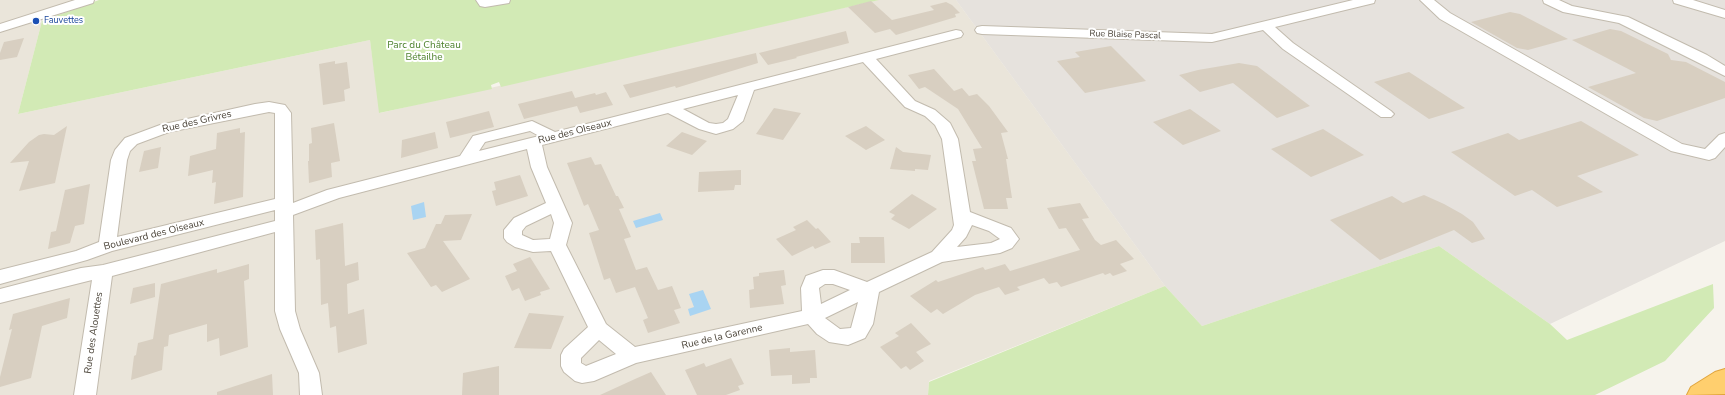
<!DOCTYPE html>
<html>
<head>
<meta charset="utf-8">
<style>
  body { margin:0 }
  canvas { display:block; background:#f6f3ec }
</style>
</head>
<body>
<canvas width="1725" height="395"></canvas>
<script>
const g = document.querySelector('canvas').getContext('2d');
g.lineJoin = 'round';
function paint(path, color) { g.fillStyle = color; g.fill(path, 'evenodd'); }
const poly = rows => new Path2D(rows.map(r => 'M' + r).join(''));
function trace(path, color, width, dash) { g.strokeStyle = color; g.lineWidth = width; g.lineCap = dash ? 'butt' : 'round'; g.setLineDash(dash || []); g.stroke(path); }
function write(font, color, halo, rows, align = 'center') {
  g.font = font + ' "Nunito Sans",sans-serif'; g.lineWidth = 4; g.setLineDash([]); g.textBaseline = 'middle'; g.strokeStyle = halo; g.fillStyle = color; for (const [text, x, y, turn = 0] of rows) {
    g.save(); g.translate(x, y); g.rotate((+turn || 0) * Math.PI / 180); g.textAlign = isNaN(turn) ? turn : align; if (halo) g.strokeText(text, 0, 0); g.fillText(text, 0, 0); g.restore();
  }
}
const residential = poly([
  [0,0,95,0,42,21,18,114,370,40,380,113,878,0,956,0,1165,286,929,381,928,395,0,395]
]);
const industrial = poly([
  [956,0,1725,0,1725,241,1550,324,1439,246,1202,326,1165,286]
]);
const green = poly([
  [99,0,879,0,501,87,499,82,491,85,492,89,379,113,370,40,18,114,42,21],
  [1439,246,1550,324,1567,340,1713,284,1714,308,1665,361,1595,395,928,395,929,382,1165,286,1202,326]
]);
const water = poly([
  [424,202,426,217,413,220,411,206],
  [660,213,663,220,636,228,633,221],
  [703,290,711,309,690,316,688,309,694,307,689,294]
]);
const building = poly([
  [871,1,892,20,934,10,930,6,946,2,952,5,960,13,955,14,956,17,896,35,890,29,875,33,848,7],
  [1510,12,1520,14,1568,39,1528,50,1517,48,1471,22],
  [1610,29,1621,31,1668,54,1671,60,1686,62,1725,82,1725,98,1657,121,1644,118,1588,87,1636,73,1572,40],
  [846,31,849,43,796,57,797,58,768,65,759,53],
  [24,38,17,57,0,60,0,53,4,42],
  [1111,46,1146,81,1085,93,1057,61,1080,57,1075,52],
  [756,53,758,63,676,88,675,86,630,98,623,85],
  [335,61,335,64,347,62,350,88,344,90,345,101,323,105,319,64],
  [1239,63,1257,66,1310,106,1277,118,1233,83,1200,92,1179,75,1198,70],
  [934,69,954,91,962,88,969,96,977,94,989,106,1008,132,1001,133,1008,159,1006,159,1012,198,1006,198,1008,209,984,209,972,161,976,161,973,149,982,148,958,109,925,87,919,89,908,75],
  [1409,72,1465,108,1429,119,1374,82],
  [572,91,575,98,595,93,596,95,606,92,613,105,580,113,577,106,524,119,518,104],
  [774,108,801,113,783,140,756,134],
  [1190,109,1221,131,1183,145,1153,122],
  [489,111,494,127,450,138,446,122],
  [1581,121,1639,155,1577,176,1603,192,1557,207,1532,190,1515,196,1451,152,1508,133,1519,140],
  [334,123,340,161,331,163,332,177,309,183,308,161,309,161,309,144,312,143,311,128],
  [67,126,55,183,19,191,29,161,10,163,29,142,39,135,44,134,54,135],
  [866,126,885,140,866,150,845,136],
  [240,128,240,133,245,132,243,197,214,204,216,182,212,183,213,170,188,176,190,156,216,149,217,133],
  [1323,129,1364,155,1311,177,1271,149],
  [435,132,438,148,401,158,402,140],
  [682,132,707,141,692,155,666,146],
  [161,147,158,168,139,172,144,151],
  [896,147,903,152,931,155,928,170,915,169,915,171,890,169],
  [591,157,595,165,601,164,616,196,618,196,624,208,619,209,631,237,624,239,636,270,647,267,658,290,672,286,681,308,674,310,680,323,648,333,643,320,648,318,635,287,616,293,610,278,604,280,589,233,599,230,588,204,584,206,567,163],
  [741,170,741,185,735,185,734,190,698,192,699,172],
  [520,175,528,196,496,206,492,191,496,190,494,182],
  [90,184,84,224,75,226,70,243,48,249,51,232,56,231,65,190],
  [912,194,937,209,909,229,891,219,895,215,889,212],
  [1424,195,1444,204,1462,214,1473,222,1485,239,1472,243,1454,230,1380,260,1330,220,1392,196,1403,203],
  [1080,203,1089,218,1082,219,1095,240,1101,245,1116,240,1134,259,1120,264,1127,271,1113,276,1110,273,1105,275,1103,273,1061,287,1057,282,1049,284,1044,278,1017,287,1020,290,1005,295,999,287,975,295,943,314,937,309,931,313,910,296,936,280,938,282,983,267,985,270,1005,264,1010,271,1080,250,1066,228,1059,229,1047,208],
  [472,214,461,240,443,241,470,279,442,292,436,285,431,287,407,253,425,248,436,224,441,224,445,215],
  [807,220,816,229,818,228,831,242,815,249,813,246,792,256,776,239,796,230,793,227],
  [343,223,345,266,358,262,359,280,347,284,348,314,364,309,367,344,338,353,336,326,330,328,328,303,321,305,320,259,316,260,315,230],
  [859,237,884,237,885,263,851,263,851,243,860,243],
  [530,257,550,289,540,292,541,295,525,301,519,288,512,291,505,276,517,271,513,264],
  [249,264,249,279,244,281,248,347,220,356,219,338,207,342,207,324,169,335,168,346,164,347,162,370,131,380,134,356,136,355,138,343,153,339,161,284,217,269,217,273],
  [784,270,786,285,781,286,784,304,750,308,749,290,754,289,753,277,759,276,759,273],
  [155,283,155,297,130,304,133,288],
  [70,298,67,318,42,326,31,378,0,387,0,377,12,329,9,330,13,314],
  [529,313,564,316,551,349,514,348],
  [911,323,931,344,916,352,924,361,910,370,906,366,901,369,880,347,899,336,895,333],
  [790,348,790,352,815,350,817,378,810,378,810,383,792,384,792,375,771,376,769,350],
  [731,358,744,384,738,386,740,390,726,395,697,395,685,370,704,363,706,367],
  [499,366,499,395,462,395,463,373],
  [651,372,666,395,600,395,635,379],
  [272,374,273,395,217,395,217,392]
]);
const minor = poly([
  [75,0,94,0,93,3,0,32,0,24,75,0],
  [476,0,510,0,509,3,485,7,480,6,476,0],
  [1353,0,1375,0,1374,3,1275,27,1293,43,1391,111,1394,114,1391,117,1381,117,1283,49,1263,30,1212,42,982,34,977,33,975,30,977,27,982,26,1212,34,1353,0],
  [1420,0,1434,0,1450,13,1682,144,1705,149,1719,135,1725,133,1725,147,1715,158,1709,160,1671,151,1440,19,1420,0],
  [1543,0,1559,0,1572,6,1628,17,1707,55,1725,66,1725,76,1619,23,1563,12,1544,3,1543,0],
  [1673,0,1693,0,1725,10,1725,18,1674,3,1673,0],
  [956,30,961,31,963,34,961,37,876,59,915,101,935,110,950,123,958,139,970,212,1011,228,1019,239,1012,248,1000,253,942,262,879,292,873,324,865,338,848,345,829,342,817,334,808,324,636,363,594,381,582,383,575,381,564,372,561,366,561,355,564,349,588,327,551,251,533,252,515,247,507,242,504,238,504,230,514,218,546,203,531,167,527,149,339,198,293,215,295,311,300,329,319,373,322,395,300,395,299,373,280,329,275,311,275,232,112,276,96,395,74,395,92,280,0,303,0,289,81,268,103,265,275,221,275,210,112,251,87,260,0,284,0,270,76,251,99,242,111,160,115,150,125,138,160,125,255,104,269,102,285,105,291,113,293,203,327,190,460,156,473,136,532,121,555,132,956,30],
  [863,62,905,107,925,116,935,125,942,139,954,225,952,230,932,252,867,282,834,270,823,270,806,276,801,288,802,311,635,347,606,324,566,245,572,223,547,167,542,145,668,113,699,129,716,134,733,129,743,121,754,90,863,62],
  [738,95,728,119,723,123,716,124,709,123,683,109,738,95],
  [269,112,275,113,275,199,117,237,127,160,130,151,137,144,169,132,269,112],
  [530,131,539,136,479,151,485,142,530,131],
  [551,214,554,223,550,239,533,240,522,235,522,231,526,226,551,214],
  [972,225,989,231,1000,239,991,243,957,247,966,237,972,225],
  [825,284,833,284,850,290,821,304,819,288,825,284],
  [858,302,851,328,840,329,825,318,858,302],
  [599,340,616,354,586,366,581,363,581,358,599,340]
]);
const highway = poly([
  [1725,369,1725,394,1687,395,1691,387,1715,372,1725,369]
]);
const markers = [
  [36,21,4,"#1a4fb4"]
];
const farTransitnames = [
  ["Fauvettes",44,21]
];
const farStreetnames = [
  ["Rue Blaise Pascal",1125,35,2]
];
const parkNames = [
  ["Parc du Château",424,46],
  ["Bétailhe",424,58]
];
const streetNames = [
  ["Rue des Grivres",197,122,-13],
  ["Rue des OIseaux",575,132,-14],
  ["Boulevard des Oiseaux",154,235,-14],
  ["Rue des Alouettes",94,333,-82],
  ["Rue de la Garenne",722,337,-13]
];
paint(residential, '#eae5da');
paint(industrial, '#e6e2dd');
paint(green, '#d2eab5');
paint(water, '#a9d4f2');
paint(building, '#d8cfc1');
trace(minor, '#c2bbae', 2);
trace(highway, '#e0a43c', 2);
paint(minor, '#fff');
paint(highway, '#ffcf6e');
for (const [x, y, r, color] of markers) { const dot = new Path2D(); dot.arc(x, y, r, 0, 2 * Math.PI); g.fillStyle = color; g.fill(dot); trace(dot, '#fff', 1.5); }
write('9px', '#164399', '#fff', farTransitnames, 'left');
write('9px', '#4b4439', '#fff', farStreetnames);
write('10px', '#4a7f2a', '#fff', parkNames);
write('10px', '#4b4439', '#fff', streetNames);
</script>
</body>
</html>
